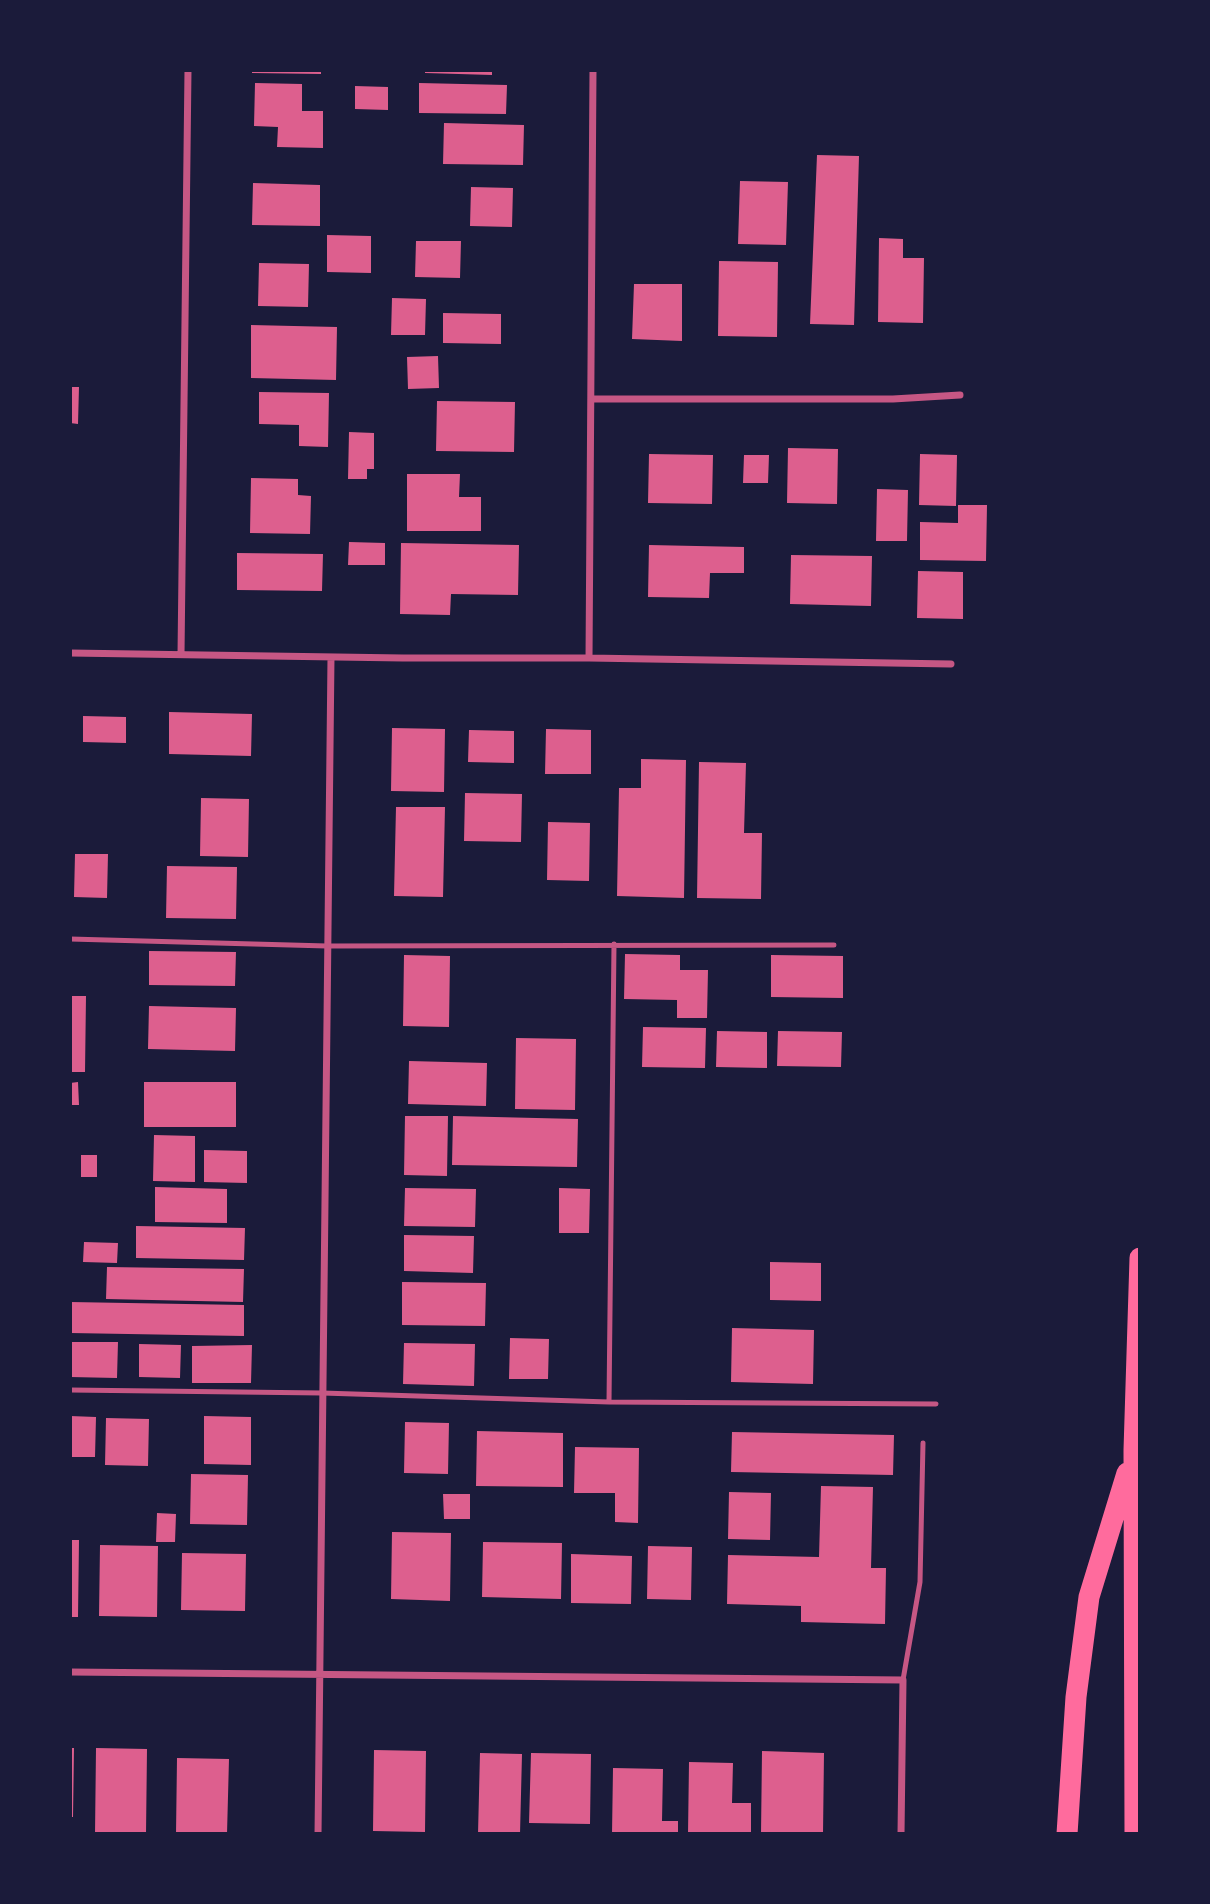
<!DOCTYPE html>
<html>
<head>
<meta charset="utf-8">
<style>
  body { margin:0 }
  #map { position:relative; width:1210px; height:1904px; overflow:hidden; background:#1b1b3a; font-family:"Alegreya Sans",sans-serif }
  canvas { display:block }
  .frame { position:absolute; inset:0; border:72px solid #1b1b3a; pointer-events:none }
</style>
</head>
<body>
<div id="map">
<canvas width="1210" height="1904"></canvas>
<div class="frame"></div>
</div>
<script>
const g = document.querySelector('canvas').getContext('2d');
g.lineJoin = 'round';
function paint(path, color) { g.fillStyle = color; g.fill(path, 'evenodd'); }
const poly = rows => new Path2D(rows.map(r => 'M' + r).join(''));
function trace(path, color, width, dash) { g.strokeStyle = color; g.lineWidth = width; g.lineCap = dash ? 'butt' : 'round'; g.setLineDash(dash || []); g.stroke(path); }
const building = poly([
  [252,70,321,70,321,74,252,73],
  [425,70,492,70,492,75,425,73],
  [255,83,302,84,302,111,323,111,323,148,277,147,278,127,254,126],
  [419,83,507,85,506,114,419,113],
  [355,86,388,87,388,110,355,109],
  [444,123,524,125,523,165,443,164],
  [817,155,859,156,854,325,810,324],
  [740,181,788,182,786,245,738,244],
  [253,183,320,185,320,226,252,225],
  [471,187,513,188,512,227,470,226],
  [327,235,371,236,371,273,327,272],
  [879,238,903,239,903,258,924,258,923,323,878,322],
  [416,241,461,241,460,278,415,277],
  [719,261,778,262,777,337,718,336],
  [259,263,309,264,308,307,258,306],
  [634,284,682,284,682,341,632,339],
  [392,298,426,299,425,335,391,335],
  [443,313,501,314,501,344,443,343],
  [251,325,337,327,336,380,251,378],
  [438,356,439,388,408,389,407,357],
  [70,387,79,387,78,424,70,423],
  [259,392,329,393,328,447,299,446,299,425,259,424],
  [437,401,515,402,514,452,436,451],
  [349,432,374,433,374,469,367,469,367,479,348,479],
  [788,448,838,449,837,504,787,503],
  [649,454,713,455,712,504,648,503],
  [920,454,957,455,956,506,919,505],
  [744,455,769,455,768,483,743,483],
  [407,474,460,474,459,497,481,497,481,531,407,531],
  [251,478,298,479,298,495,311,496,310,534,250,533],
  [877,489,908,490,907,541,876,541],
  [958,505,987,505,986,561,920,560,920,522,958,523],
  [349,542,385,543,385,565,348,565],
  [401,543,519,545,518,595,451,594,450,615,400,614],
  [649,545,744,547,744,573,710,573,709,598,648,597],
  [237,553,323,554,322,591,237,590],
  [791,555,872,556,871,606,790,604],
  [918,571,963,572,963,619,917,618],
  [169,712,252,714,251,756,169,754],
  [83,716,126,717,126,743,83,742],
  [392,728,445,729,444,792,391,791],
  [546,729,591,730,591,774,545,774],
  [469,730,514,731,514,763,468,762],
  [641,759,686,760,684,898,617,896,619,788,641,788],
  [699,762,746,763,744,833,762,833,761,899,697,898],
  [465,793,522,794,521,842,464,841],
  [201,798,249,799,248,857,200,856],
  [396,807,445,807,443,897,394,896],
  [548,822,590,823,589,881,547,880],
  [75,854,108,854,107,898,74,897],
  [167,866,237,867,236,919,166,918],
  [149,951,236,952,235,986,149,985],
  [625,954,680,955,680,970,708,970,707,1018,677,1018,677,1000,624,999],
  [404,955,450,956,449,1027,403,1026],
  [771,955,843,956,843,998,771,997],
  [70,996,86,996,85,1072,70,1072],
  [149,1006,236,1008,235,1051,148,1049],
  [643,1027,706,1028,705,1068,642,1067],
  [717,1031,767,1032,767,1068,716,1067],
  [778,1031,842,1032,841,1067,777,1066],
  [516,1038,576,1039,575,1110,515,1109],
  [409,1061,487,1063,486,1106,408,1104],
  [78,1082,79,1105,70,1105,70,1083],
  [144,1082,236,1082,236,1127,144,1127],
  [405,1116,448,1116,447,1176,404,1175],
  [453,1116,578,1119,577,1167,452,1165],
  [154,1135,195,1136,195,1182,153,1181],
  [204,1150,247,1151,247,1183,204,1182],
  [81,1155,97,1155,97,1177,81,1177],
  [155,1187,227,1189,227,1223,155,1222],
  [405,1188,476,1189,475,1227,404,1226],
  [559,1188,590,1189,589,1233,559,1233],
  [136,1226,245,1228,244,1260,136,1258],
  [404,1235,474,1236,473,1273,404,1271],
  [84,1242,118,1243,117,1263,83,1262],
  [770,1262,821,1263,821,1301,770,1300],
  [107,1267,244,1269,243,1302,106,1299],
  [402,1282,486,1283,485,1326,402,1325],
  [70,1302,244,1305,244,1336,70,1333],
  [732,1328,814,1330,813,1384,731,1382],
  [510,1338,549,1339,548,1379,509,1379],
  [70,1342,118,1342,117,1378,70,1377],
  [404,1343,475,1344,474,1386,403,1384],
  [139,1344,181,1345,180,1378,139,1377],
  [252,1345,251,1383,192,1383,192,1346],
  [70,1416,96,1417,95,1457,70,1457],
  [204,1416,251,1417,251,1465,204,1464],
  [106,1418,149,1419,148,1466,105,1465],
  [405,1422,449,1423,448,1474,404,1473],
  [477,1431,563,1433,563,1487,476,1486],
  [732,1432,894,1435,893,1475,731,1472],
  [575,1447,639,1448,638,1523,615,1522,615,1493,574,1493],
  [191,1474,248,1475,247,1525,190,1524],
  [821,1486,873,1487,871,1568,886,1568,885,1624,801,1622,801,1606,727,1604,728,1555,819,1557],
  [729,1492,771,1493,770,1540,728,1539],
  [443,1494,470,1494,470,1519,444,1519],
  [157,1513,176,1514,175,1542,156,1542],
  [392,1532,451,1533,450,1601,391,1599],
  [70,1540,79,1540,78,1617,70,1617],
  [483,1542,562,1543,561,1599,482,1597],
  [100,1545,158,1546,157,1617,99,1616],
  [648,1546,692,1547,691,1600,647,1599],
  [182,1553,246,1554,245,1611,181,1610],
  [571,1554,632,1556,631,1604,571,1603],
  [70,1748,74,1748,73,1817,70,1817],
  [96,1748,147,1749,146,1834,95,1834],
  [374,1750,426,1751,425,1832,373,1831],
  [762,1751,824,1753,823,1834,761,1834],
  [480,1753,522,1754,520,1834,478,1834],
  [531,1753,591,1754,590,1824,529,1823],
  [177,1758,229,1759,227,1834,176,1834],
  [689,1762,733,1763,732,1803,751,1803,751,1834,688,1834],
  [613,1768,663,1769,662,1821,678,1821,678,1834,612,1834]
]);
const service = poly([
  [70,939,327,946,834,945],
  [70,1390,322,1393,609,1402,936,1404],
  [609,1402,614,944],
  [903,1680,920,1582,923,1443]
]);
const minor = poly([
  [591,399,893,399,960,395],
  [70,653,403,658,589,658,951,664],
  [181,654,188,70],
  [589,658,593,70],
  [70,1672,903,1680,901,1834],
  [318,1834,331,657]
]);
const motorway = poly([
  [1067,1834,1076,1697,1089,1597,1127,1473],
  [1135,1834,1134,1450,1140,1258]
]);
paint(building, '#dd5f8e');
trace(service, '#c65784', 5);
trace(minor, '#c65784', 7);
trace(motorway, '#ff6b9d', 21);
</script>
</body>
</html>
